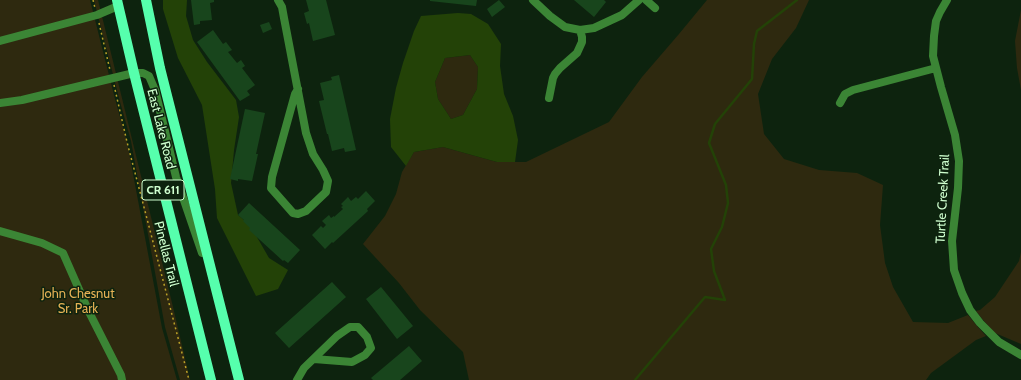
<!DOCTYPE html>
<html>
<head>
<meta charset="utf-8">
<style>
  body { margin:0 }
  canvas { display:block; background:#0d230e }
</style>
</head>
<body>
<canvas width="1021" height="380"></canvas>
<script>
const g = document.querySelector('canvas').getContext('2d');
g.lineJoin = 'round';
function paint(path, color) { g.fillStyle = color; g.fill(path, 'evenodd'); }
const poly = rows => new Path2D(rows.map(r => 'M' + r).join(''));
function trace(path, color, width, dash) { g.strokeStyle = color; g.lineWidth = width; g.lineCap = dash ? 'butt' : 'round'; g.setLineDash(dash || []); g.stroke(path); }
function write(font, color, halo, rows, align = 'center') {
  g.font = font + ' Cabin,sans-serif'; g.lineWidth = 3; g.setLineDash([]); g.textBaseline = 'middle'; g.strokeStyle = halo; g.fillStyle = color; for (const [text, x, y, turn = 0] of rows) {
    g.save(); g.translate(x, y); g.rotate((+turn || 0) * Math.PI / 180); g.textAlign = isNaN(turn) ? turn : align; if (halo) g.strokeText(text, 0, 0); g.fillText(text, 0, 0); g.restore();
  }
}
const green = poly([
  [0,0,90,0,115,99,127,142,162,328,177,380,0,380],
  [94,0,98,0,173,307,190,380,180,380,165,327,131,141,119,98],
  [707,0,809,0,796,28,772,59,758,94,764,134,784,159,819,170,857,173,883,185,880,225,885,263,893,287,913,322,948,323,968,315,977,326,986,336,976,340,931,373,926,380,469,380,463,352,420,310,399,283,363,244,385,216,396,194,402,172,414,152,443,147,497,162,526,162,609,122,642,77,679,34],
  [1021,10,1021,90,1017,68,1015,41],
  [470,55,478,67,477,89,463,115,451,119,438,99,435,82,445,58],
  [1021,252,1021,344,995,333,983,320,976,311,980,310,995,297,1019,261]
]);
const water = poly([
  [163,0,187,0,186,16,193,40,207,62,236,100,239,117,234,150,231,183,238,215,250,225,269,258,288,270,278,289,256,296,217,218,215,189,202,105,178,58,163,9],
  [458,13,471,14,488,24,501,44,500,66,504,94,513,116,518,140,515,162,497,162,443,147,414,152,406,166,391,147,390,119,396,88,403,63,414,31,421,16],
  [470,55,478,67,477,89,463,115,451,119,438,99,435,82,445,58]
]);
const stream = poly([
  [635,380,705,297,725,300,714,271,711,249,722,227,728,203,726,185,709,143,715,124,752,79,754,44,757,31,797,0]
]);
const building = poly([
  [191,0,214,0,214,2,210,3,212,20,200,21,200,24,194,25],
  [306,0,326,0,335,35,313,41,309,23,307,24,304,13,309,11],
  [430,0,477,0,476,6,430,1],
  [499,0,505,7,492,17,487,9],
  [574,0,604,0,606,2,594,17],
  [269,22,272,29,263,33,260,25],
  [213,30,223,44,226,42,232,50,228,52,237,63,241,60,245,66,242,68,255,85,247,91,250,95,240,101,197,42],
  [339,75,356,150,345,152,344,148,332,151,328,134,327,134,319,101,324,100,320,83,332,80,331,77],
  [245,109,265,113,256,154,258,154,252,181,238,179,238,181,230,179],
  [366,191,375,201,367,209,368,211,333,243,332,242,325,249,312,235,321,226,323,228,326,225,322,221,329,215,331,218,334,216,334,217,343,209,341,207,343,206,341,204,348,197,351,201,356,197,358,199],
  [249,203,300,250,288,263,284,260,283,261,249,230,250,228,243,221,244,220,238,215],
  [332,282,346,297,289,348,275,333],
  [381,287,413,326,397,339,366,299],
  [409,346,422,361,400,380,373,380,371,378]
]);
const path = poly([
  [93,0,95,8],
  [99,23,110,70],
  [114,85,127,142,189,380]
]);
const minor = poly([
  [278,0,282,7,284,18,306,133,313,154,323,170,328,181,326,192,306,211,298,214,293,213,271,188,272,177,295,94,298,89],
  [533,0,550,16,565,27,580,30,594,28,622,15,639,0],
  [646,0,655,8],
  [947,0,940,12,936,21,934,36,933,56,941,87,955,135,959,161,958,188,952,241,954,270,962,293,970,310,980,323,999,342,1021,355],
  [0,41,97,15,118,6],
  [549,98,553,78,555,74,560,68,577,53,582,42,582,37,580,30],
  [0,103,22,100,134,73,143,73,149,76,155,90,176,177,202,253],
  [840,103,845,94,853,90,936,68],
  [0,231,42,243,63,253,89,312,121,375,122,380],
  [297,380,304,368,337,336,350,327,358,327,367,337,371,348,365,355,352,362,314,359]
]);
const major = poly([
  [117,0,134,73,211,380],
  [146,0,160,68,239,380]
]);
const shields = [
  [163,190,42]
];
const shieldNames = [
  ["CR 611",163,190]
];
const streetNames = [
  ["East Lake Road",161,129,76],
  ["Turtle Creek Trail",943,199,-87],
  ["Pinellas Trail",166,254,76]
];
const parkNames = [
  ["John Chesnut",78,294],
  ["Sr. Park",78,309]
];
paint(green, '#2e290f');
paint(water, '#234207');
trace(stream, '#234207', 2.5);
paint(building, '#18451c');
trace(path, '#baa128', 1.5, [2, 3]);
trace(minor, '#3b8535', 8);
trace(major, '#56ffad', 10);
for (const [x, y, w] of shields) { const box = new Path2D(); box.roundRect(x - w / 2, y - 10, w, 20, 3); g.fillStyle = '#0d230e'; g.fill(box); trace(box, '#cfffcf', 1); }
write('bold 12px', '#cfffcf', null, shieldNames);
write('13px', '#cfffcf', '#0d230e', streetNames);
write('13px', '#e5b155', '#0d230e', parkNames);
</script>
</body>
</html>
